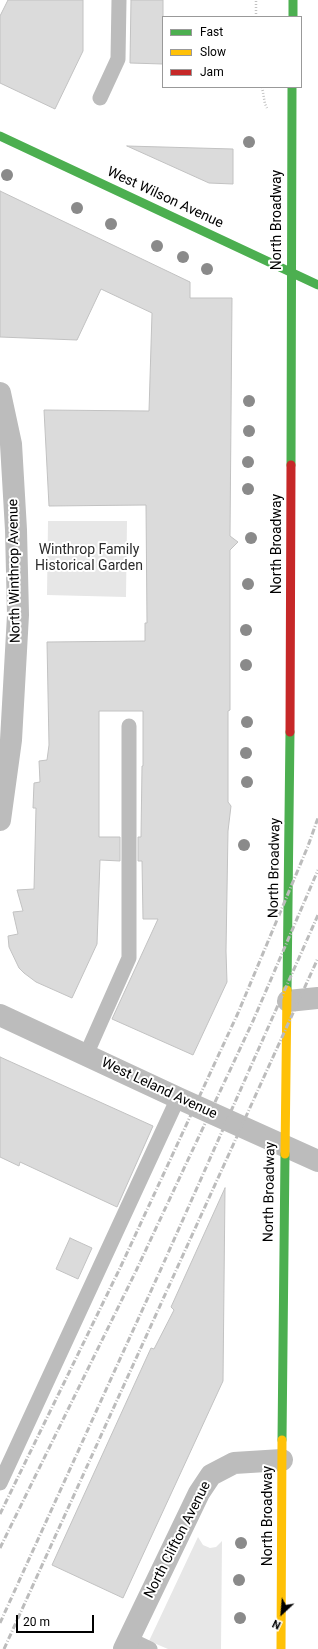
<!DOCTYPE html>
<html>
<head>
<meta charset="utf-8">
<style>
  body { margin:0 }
  #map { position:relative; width:318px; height:1649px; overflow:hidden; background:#fff; font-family:Roboto,sans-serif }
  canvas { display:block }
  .legend { position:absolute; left:162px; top:16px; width:140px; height:72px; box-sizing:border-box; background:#fff; border:1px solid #999; margin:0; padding:5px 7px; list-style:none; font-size:12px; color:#000 }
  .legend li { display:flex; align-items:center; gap:8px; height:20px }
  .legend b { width:20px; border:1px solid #999 }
  .north { position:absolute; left:262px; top:1593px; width:40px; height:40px; -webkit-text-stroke:3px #fff; paint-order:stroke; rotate:206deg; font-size:11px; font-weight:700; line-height:16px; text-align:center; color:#000 }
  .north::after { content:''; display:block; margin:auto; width:14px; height:18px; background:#000; clip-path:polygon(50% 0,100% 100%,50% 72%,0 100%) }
  .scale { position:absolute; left:16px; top:1615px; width:78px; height:18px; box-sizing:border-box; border:2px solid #000; border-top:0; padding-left:5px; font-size:12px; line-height:14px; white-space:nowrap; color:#000; -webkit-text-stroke:3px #fff; paint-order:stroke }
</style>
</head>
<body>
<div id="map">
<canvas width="318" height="1649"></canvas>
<ul class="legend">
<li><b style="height:5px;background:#4caf50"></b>Fast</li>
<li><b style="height:5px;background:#ffc107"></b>Slow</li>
<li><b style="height:5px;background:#c62828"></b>Jam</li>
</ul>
<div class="north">N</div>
<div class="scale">20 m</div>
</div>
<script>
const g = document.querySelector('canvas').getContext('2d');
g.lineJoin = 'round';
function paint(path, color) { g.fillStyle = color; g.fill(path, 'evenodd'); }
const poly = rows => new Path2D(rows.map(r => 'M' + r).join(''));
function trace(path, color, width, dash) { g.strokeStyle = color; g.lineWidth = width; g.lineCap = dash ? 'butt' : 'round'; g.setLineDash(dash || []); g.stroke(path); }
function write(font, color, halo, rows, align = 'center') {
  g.font = font + ' Roboto,sans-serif'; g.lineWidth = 4; g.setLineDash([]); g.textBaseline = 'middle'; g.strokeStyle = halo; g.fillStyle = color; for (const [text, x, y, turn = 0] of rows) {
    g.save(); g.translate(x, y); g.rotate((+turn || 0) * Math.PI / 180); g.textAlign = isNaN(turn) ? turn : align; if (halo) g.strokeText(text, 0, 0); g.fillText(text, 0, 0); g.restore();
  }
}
const green = poly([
  [48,521,127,521,126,597,47,595],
  [198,1537,203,1545,210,1548,216,1547,222,1541,221,1649,168,1649,149,1641]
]);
const building = poly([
  [8,0,83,0,83,51,55,109,0,83,0,16,8,0],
  [131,0,163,0,163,64,130,63,131,0],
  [127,146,233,149,233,184,209,183,127,146],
  [0,191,190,282,190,298,232,298,230,536,238,542,230,550,230,710,228,711,228,802,231,806,228,831,226,951,227,982,193,1055,112,1019,158,919,143,919,142,861,138,861,138,837,141,837,142,766,143,766,143,711,99,711,99,837,120,837,120,861,100,860,97,944,72,998,36,982,24,973,19,968,9,947,8,936,18,934,13,912,23,911,17,890,34,889,36,808,33,808,34,783,40,782,39,761,47,760,49,745,47,642,145,641,145,623,147,623,146,505,49,506,44,410,149,411,152,313,101,289,77,340,0,337,0,191],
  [0,1057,153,1126,117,1207,20,1162,19,1166,0,1157,0,1057],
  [225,1188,223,1381,123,1598,52,1565,151,1348,154,1349,174,1310,171,1307,225,1188],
  [70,1238,92,1248,78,1279,56,1269,70,1238]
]);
const path = poly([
  [256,17,256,0],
  [262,87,265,104,267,108]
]);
const lane = poly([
  [100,98,118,59,119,0],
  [86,1055,129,958,129,726],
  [0,1483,178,1098],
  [129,1639,150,1649]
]);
const street = poly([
  [0,393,11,444,16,530,18,615,11,740,0,820],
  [288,1001,318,998],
  [0,1015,178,1098,318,1161],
  [124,1649,199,1493,211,1475,234,1463,282,1460]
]);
const fast = poly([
  [293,0,293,17],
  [0,136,318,285],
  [291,465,292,87],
  [287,990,290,732],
  [282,1440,285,1154]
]);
const slow = poly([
  [285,1154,287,990],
  [281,1649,282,1440]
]);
const jam = poly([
  [290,732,291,465]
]);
const rail = poly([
  [0,1514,121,1266,238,1013,308,846,318,818],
  [0,1548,135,1273,253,1021,318,870],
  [0,1623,165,1260,318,915],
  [4,1649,318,958]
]);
const trees = [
  [249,142],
  [7,175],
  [77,208],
  [111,224],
  [157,246],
  [183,257],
  [207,269],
  [249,401],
  [249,431],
  [248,462],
  [248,489],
  [251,538],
  [248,584],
  [246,630],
  [246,665],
  [247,722],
  [246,753],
  [247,782],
  [244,845],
  [241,1543],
  [239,1580],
  [240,1618]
];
const streetNames = [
  ["West Wilson Avenue",165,198,25],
  ["North Broadway",277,220,-90],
  ["North Broadway",277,544,-90],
  ["North Winthrop Avenue",15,571,-91],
  ["North Broadway",275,868,-89],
  ["West Leland Avenue",159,1089,25],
  ["North Broadway",270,1192,-89],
  ["North Broadway",268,1516,-90],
  ["North Clifton Avenue",178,1540,-63]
];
const parkNames = [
  ["Winthrop Family",89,550],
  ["Historical Garden",89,566]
];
paint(green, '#e7e7e7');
paint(building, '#dbdbdb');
trace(building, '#c2c2c2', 1);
trace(path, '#c2c2c2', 2.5, [1, 2]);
trace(lane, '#bcbcbc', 15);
trace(street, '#bcbcbc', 22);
trace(fast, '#4caf50', 9);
trace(slow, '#ffc107', 9);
trace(jam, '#c62828', 9);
trace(rail, '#bcbcbc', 3, [6, 2, 1, 2]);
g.fillStyle = '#8a8a8a';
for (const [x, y] of trees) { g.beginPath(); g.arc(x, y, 6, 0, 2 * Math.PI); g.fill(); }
write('14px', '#000', '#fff', streetNames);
write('14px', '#2b2b2b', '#fff', parkNames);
</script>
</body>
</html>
